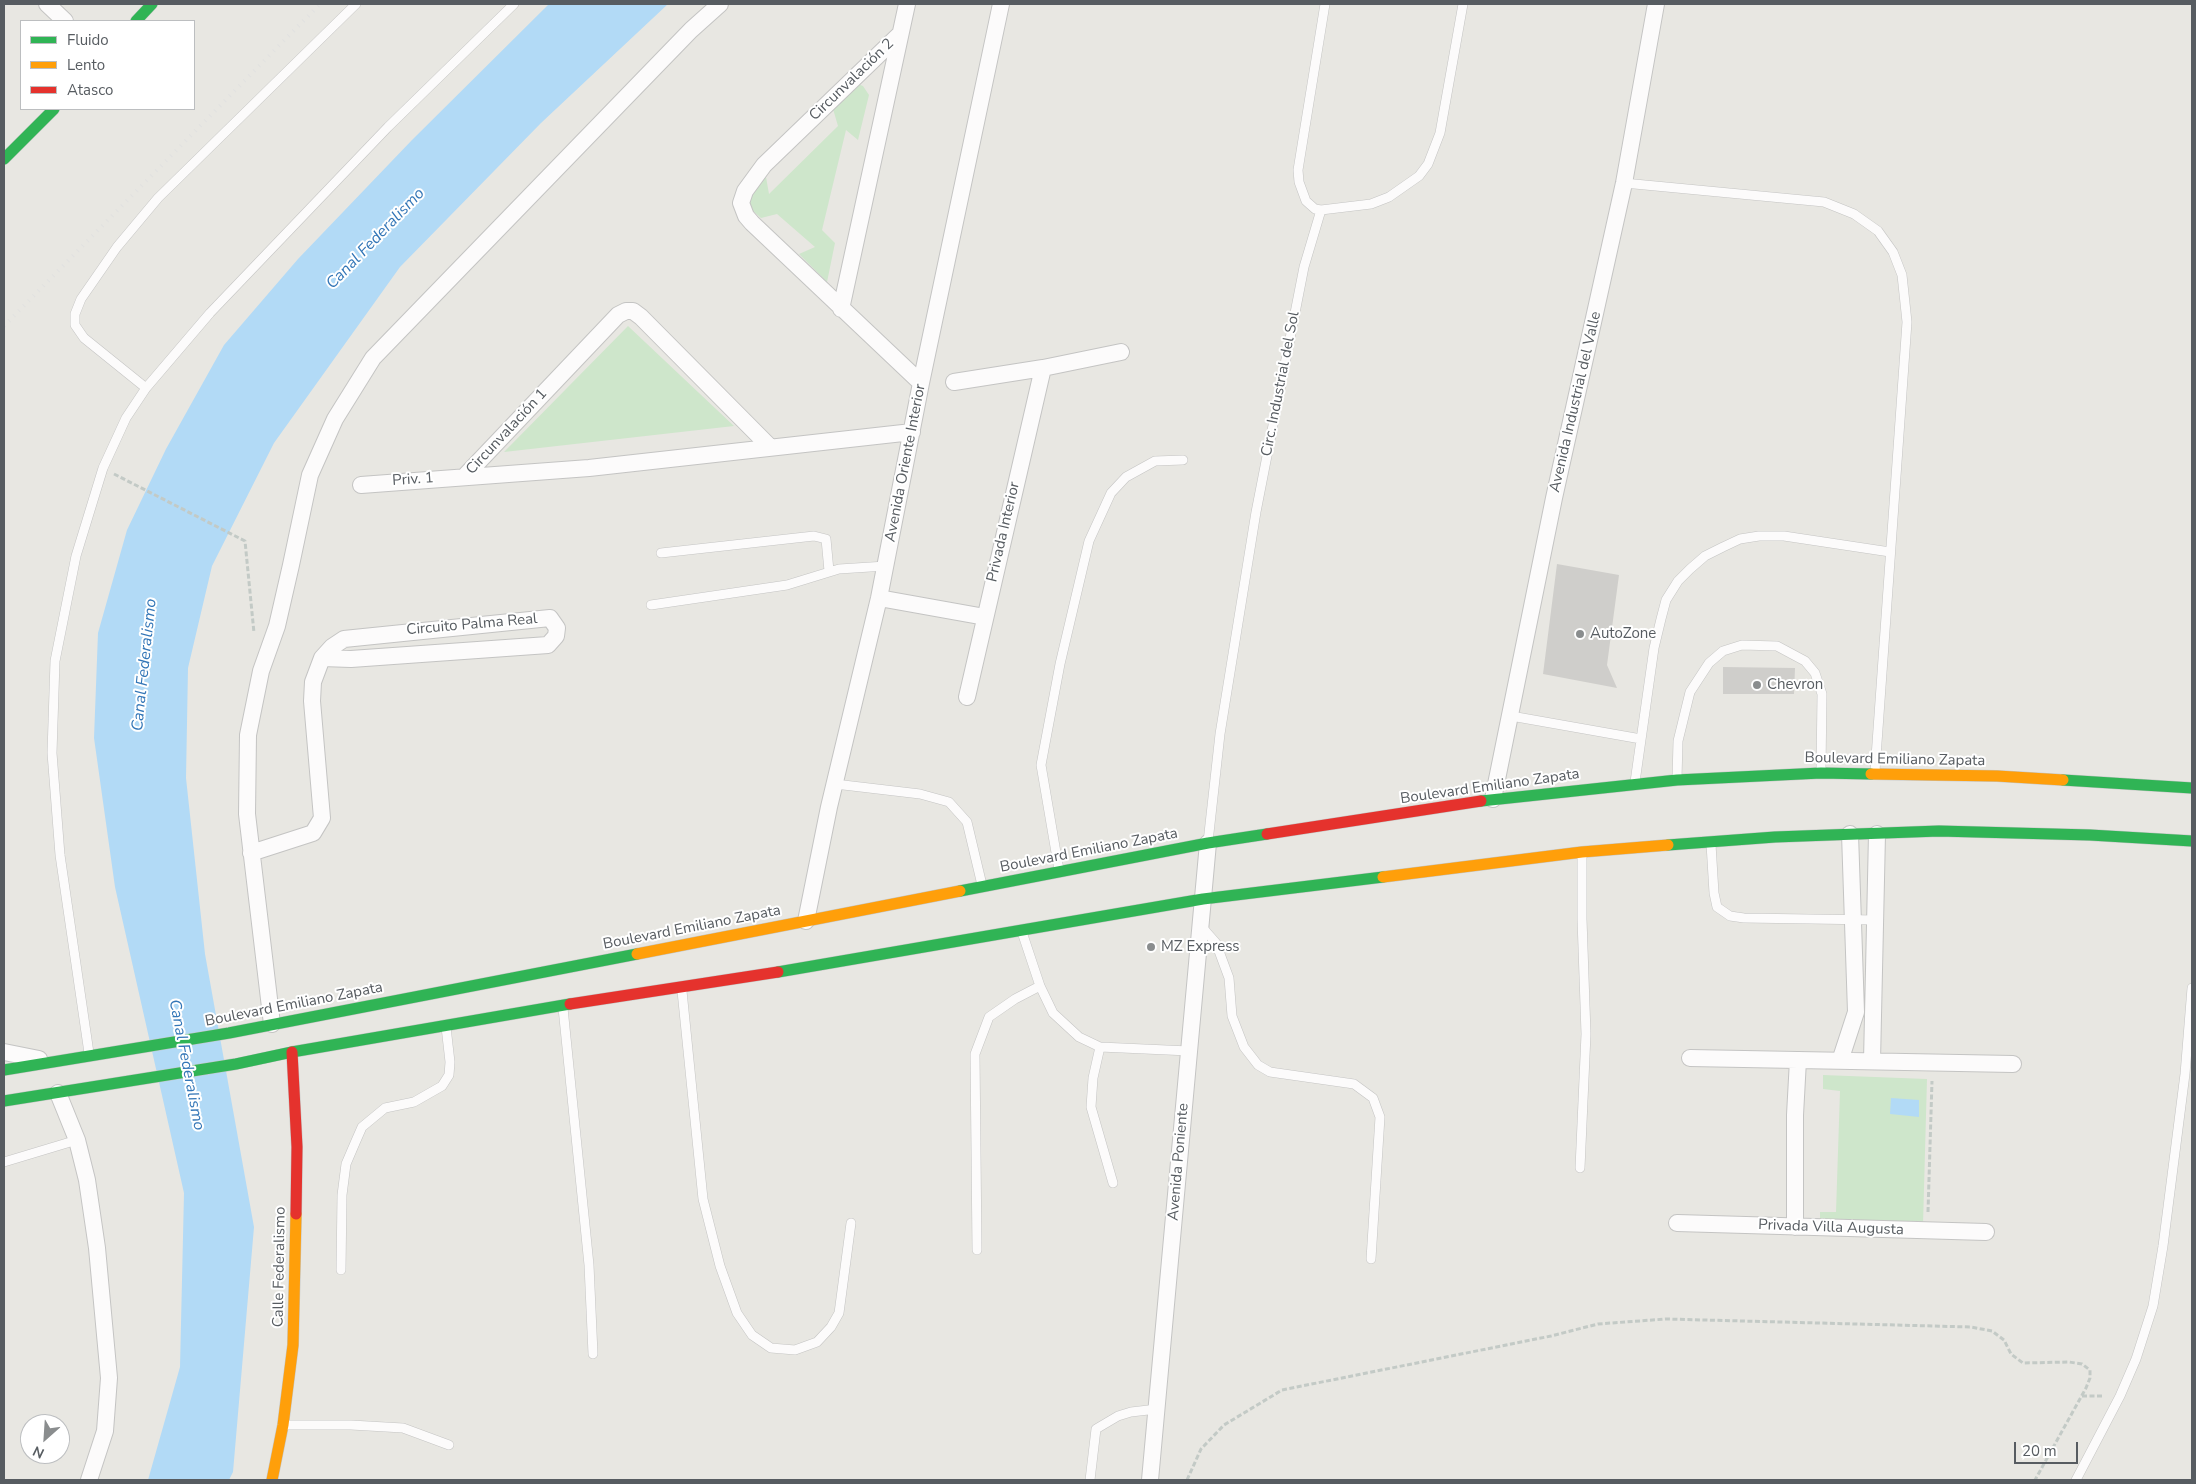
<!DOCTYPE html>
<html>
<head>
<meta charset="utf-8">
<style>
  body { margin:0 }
  #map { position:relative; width:2196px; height:1484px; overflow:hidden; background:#e8e7e2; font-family:"Nunito Sans",sans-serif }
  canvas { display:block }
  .frame { position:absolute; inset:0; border:5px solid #575c61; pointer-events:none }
  .legend { position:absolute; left:20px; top:20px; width:175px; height:90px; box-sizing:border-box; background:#fff; border:1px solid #bcbec0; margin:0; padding:6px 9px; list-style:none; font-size:15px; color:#575c61 }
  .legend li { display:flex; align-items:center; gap:10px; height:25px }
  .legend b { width:25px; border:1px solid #bcbec0 }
  .north { position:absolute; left:20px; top:1414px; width:50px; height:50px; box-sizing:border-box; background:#fff; border:1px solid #bcbec0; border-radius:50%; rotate:206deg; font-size:14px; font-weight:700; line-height:20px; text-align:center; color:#575c61 }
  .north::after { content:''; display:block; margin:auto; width:18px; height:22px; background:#8a8d8e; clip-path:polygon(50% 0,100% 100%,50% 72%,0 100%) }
  .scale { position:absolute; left:2014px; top:1442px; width:64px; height:22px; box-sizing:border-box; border:2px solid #575c61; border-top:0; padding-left:6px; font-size:15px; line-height:18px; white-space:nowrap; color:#575c61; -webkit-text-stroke:4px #fff; paint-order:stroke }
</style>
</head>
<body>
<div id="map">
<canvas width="2196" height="1484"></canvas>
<div class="frame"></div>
<ul class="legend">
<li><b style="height:6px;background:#30b455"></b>Fluido</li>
<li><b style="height:6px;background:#ff9f0a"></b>Lento</li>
<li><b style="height:6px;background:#e5322d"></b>Atasco</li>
</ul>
<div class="north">N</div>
<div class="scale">20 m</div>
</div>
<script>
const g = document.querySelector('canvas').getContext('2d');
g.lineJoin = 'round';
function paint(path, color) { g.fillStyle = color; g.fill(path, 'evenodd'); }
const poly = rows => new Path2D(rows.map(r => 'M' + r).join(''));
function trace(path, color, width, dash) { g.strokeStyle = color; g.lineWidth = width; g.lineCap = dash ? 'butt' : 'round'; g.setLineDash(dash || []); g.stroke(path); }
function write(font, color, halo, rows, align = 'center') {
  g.font = font + ' "Nunito Sans",sans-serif'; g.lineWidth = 4; g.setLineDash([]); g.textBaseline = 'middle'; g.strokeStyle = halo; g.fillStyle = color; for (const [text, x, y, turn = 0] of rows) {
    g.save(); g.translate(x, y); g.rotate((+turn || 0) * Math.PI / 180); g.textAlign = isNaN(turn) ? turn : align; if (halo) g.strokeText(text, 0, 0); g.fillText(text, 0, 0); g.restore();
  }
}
const green = poly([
  [855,83,863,86,869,95,858,140,846,130,822,230,835,243,827,282,799,254,815,247,777,214,761,218,743,202,766,177,769,194,838,126,833,109],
  [628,326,734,426,504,452],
  [1823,1075,1927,1079,1923,1225,1820,1221,1820,1212,1836,1212,1840,1091,1823,1089]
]);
const water = poly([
  [549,4,668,4,541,123,400,267,274,443,212,566,188,668,186,778,205,954,254,1227,233,1472,229,1480,148,1480,180,1367,184,1193,115,887,94,738,98,633,127,530,166,449,224,345,298,259,412,140],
  [1891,1098,1919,1100,1919,1117,1890,1114]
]);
const building = poly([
  [1557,564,1619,575,1607,665,1617,688,1543,674],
  [1723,667,1795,668,1794,694,1723,694]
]);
const path = poly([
  [114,474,245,541,254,633],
  [1928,1212,1932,1081],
  [2082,1396,2104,1396],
  [1187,1480,1201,1449,1224,1425,1282,1390,1551,1336,1598,1324,1666,1319,1971,1327,1992,1331,2004,1340,2011,1354,2023,1363,2069,1362,2082,1364,2090,1370,2090,1378,2086,1388,2035,1480]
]);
const lane = poly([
  [1325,4,1298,170,1299,182,1306,201,1315,209,1321,210,1371,204,1389,197,1419,176,1428,164,1440,133,1463,4],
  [1624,183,1824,202,1854,214,1878,231,1893,252,1902,275,1907,322,1875,771],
  [146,388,84,338,75,325,75,314,81,299,117,247,158,198,356,4],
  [661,553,814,536,826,539,829,571],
  [651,605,787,585,839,569,886,566],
  [1511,716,1641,739],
  [1677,779,1678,741,1690,692,1709,663,1723,651,1742,645,1777,646,1805,661,1815,673,1822,694,1821,770],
  [1635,782,1654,648,1661,619,1666,600,1678,581,1690,569,1705,556,1723,547,1740,539,1759,536,1784,536,1890,552],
  [835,784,920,794,949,802,967,822,982,885],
  [1208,842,1220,734,1256,512,1304,267,1321,210],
  [1711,844,1714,893,1717,907,1730,916,1744,918,1876,920],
  [1059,870,1041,765,1060,664,1089,541,1111,493,1126,477,1155,461,1183,460],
  [1201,926,1216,943,1229,978,1232,1016,1244,1047,1258,1065,1270,1072,1354,1084,1373,1098,1380,1117,1371,1259],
  [1022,932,1040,986,1053,1013,1079,1037,1100,1047,1189,1051],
  [682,991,703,1199,720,1266,737,1313,752,1335,771,1348,795,1350,817,1342,831,1327,839,1313,851,1223],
  [563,1008,589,1265,593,1354],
  [1100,1047,1093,1078,1091,1107,1113,1183],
  [89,1053,60,855,52,753,55,661,76,556,103,468,126,418,146,388,210,313,388,127,514,4],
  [4,1162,77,1140],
  [1580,1168,1586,1034,1582,919,1582,854],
  [977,1250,975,1054,989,1017,1015,999,1040,986],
  [341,1270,342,1195,346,1164,355,1143,362,1127,385,1108,414,1102,442,1086,449,1075,450,1062,446,1027],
  [283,1425,351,1425,403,1428,449,1445],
  [1090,1480,1096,1429,1118,1416,1131,1412,1157,1409],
  [2076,1480,2120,1396,2136,1359,2153,1306,2163,1246,2185,1074,2192,988]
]);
const street = poly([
  [47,4,65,21],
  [899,35,764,165,745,191,741,203,746,216,752,223,921,383],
  [841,309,907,4],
  [954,382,1043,368,1121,352],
  [464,477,618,315,626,311,633,311,641,317,769,446],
  [361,485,589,468,912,432],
  [879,598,985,617],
  [967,697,1043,368],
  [1493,799,1554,498,1624,183,1656,4],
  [251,853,313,833,322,818,312,701,313,682,322,658,332,647,344,639,550,618,557,628,556,636,548,645,351,659,322,658],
  [806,921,829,807,879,598,921,383,1001,4],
  [272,1024,247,814,248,735,261,671,277,626,291,565,310,475,335,419,373,358,691,30,720,4],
  [4,1052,39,1059],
  [1690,1058,2013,1064],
  [1840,1061,1856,1012,1850,834],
  [1872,1061,1877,834],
  [58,1093,77,1140,87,1180,97,1248,109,1378,105,1431,89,1480],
  [1677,1223,1986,1232],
  [1795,1227,1795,1115,1798,1060],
  [1150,1480,1208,843]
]);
const fast = poly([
  [136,21,152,4],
  [4,159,54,109],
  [2063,780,2192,788],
  [1481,801,1677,780,1821,773,1871,774],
  [1668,845,1775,837,1939,831,2090,835,2192,841],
  [960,891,1208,843,1267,834],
  [778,972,1203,899,1383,877],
  [4,1070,229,1033,637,954],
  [4,1101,236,1064,292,1052,570,1004]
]);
const slow = poly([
  [1871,774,1997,776,2063,780],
  [1383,877,1582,852,1668,845],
  [637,954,960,891],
  [272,1480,283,1425,293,1345,296,1214]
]);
const jam = poly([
  [1267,834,1481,801],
  [570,1004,778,972],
  [292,1052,297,1147,296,1214]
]);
const rail = poly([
  [4,326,320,4]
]);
const markers = [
  [1580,634,5,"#8a8d8e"],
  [1757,685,5,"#8a8d8e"],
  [1151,947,5,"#8a8d8e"]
];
const streetNames = [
  ["Circunvalación 2",852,80,-44],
  ["Circ. Industrial del Sol",1281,384,-79],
  ["Avenida Industrial del Valle",1576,402,-77],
  ["Circunvalación 1",507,432,-47],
  ["Avenida Oriente Interior",906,463,-79],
  ["Priv. 1",413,480,-4],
  ["Privada Interior",1004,532,-77],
  ["Circuito Palma Real",472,625,-5],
  ["Boulevard Emiliano Zapata",1895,760,1],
  ["Boulevard Emiliano Zapata",1490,787,-8],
  ["Boulevard Emiliano Zapata",1089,851,-11],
  ["Boulevard Emiliano Zapata",692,928,-11],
  ["Boulevard Emiliano Zapata",294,1005,-11],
  ["Avenida Poniente",1179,1162,-85],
  ["Privada Villa Augusta",1831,1228,2],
  ["Calle Federalismo",280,1267,-89]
];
const poiNames = [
  ["AutoZone",1590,634],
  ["Chevron",1767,685],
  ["MZ Express",1161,947]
];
const waterNames = [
  ["Canal Federalismo",376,239,-46],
  ["Canal Federalismo",145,665,-84],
  ["Canal Federalismo",186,1065,79]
];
paint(green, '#cee6cb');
paint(water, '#b2daf6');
paint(building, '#cfcecb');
trace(lane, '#c4c4c3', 10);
trace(street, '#c4c4c3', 18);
trace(fast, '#c4c5c4', 12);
trace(slow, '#c4c5c4', 12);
trace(jam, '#c4c5c4', 12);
trace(path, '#c3cac6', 3, [5, 2.5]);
trace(lane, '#fcfbfb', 9);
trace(street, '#fcfbfb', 16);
trace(fast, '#30b455', 11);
trace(slow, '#ff9f0a', 11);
trace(jam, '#e5322d', 11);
trace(rail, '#e1e1e0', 4, [1, 6]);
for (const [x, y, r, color] of markers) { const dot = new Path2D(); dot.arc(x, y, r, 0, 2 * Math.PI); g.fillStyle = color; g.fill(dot); trace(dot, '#fff', 2); }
write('15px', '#575c61', '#fff', streetNames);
write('15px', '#575c61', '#fff', poiNames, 'left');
write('italic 16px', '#3376b7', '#fff', waterNames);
</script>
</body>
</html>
